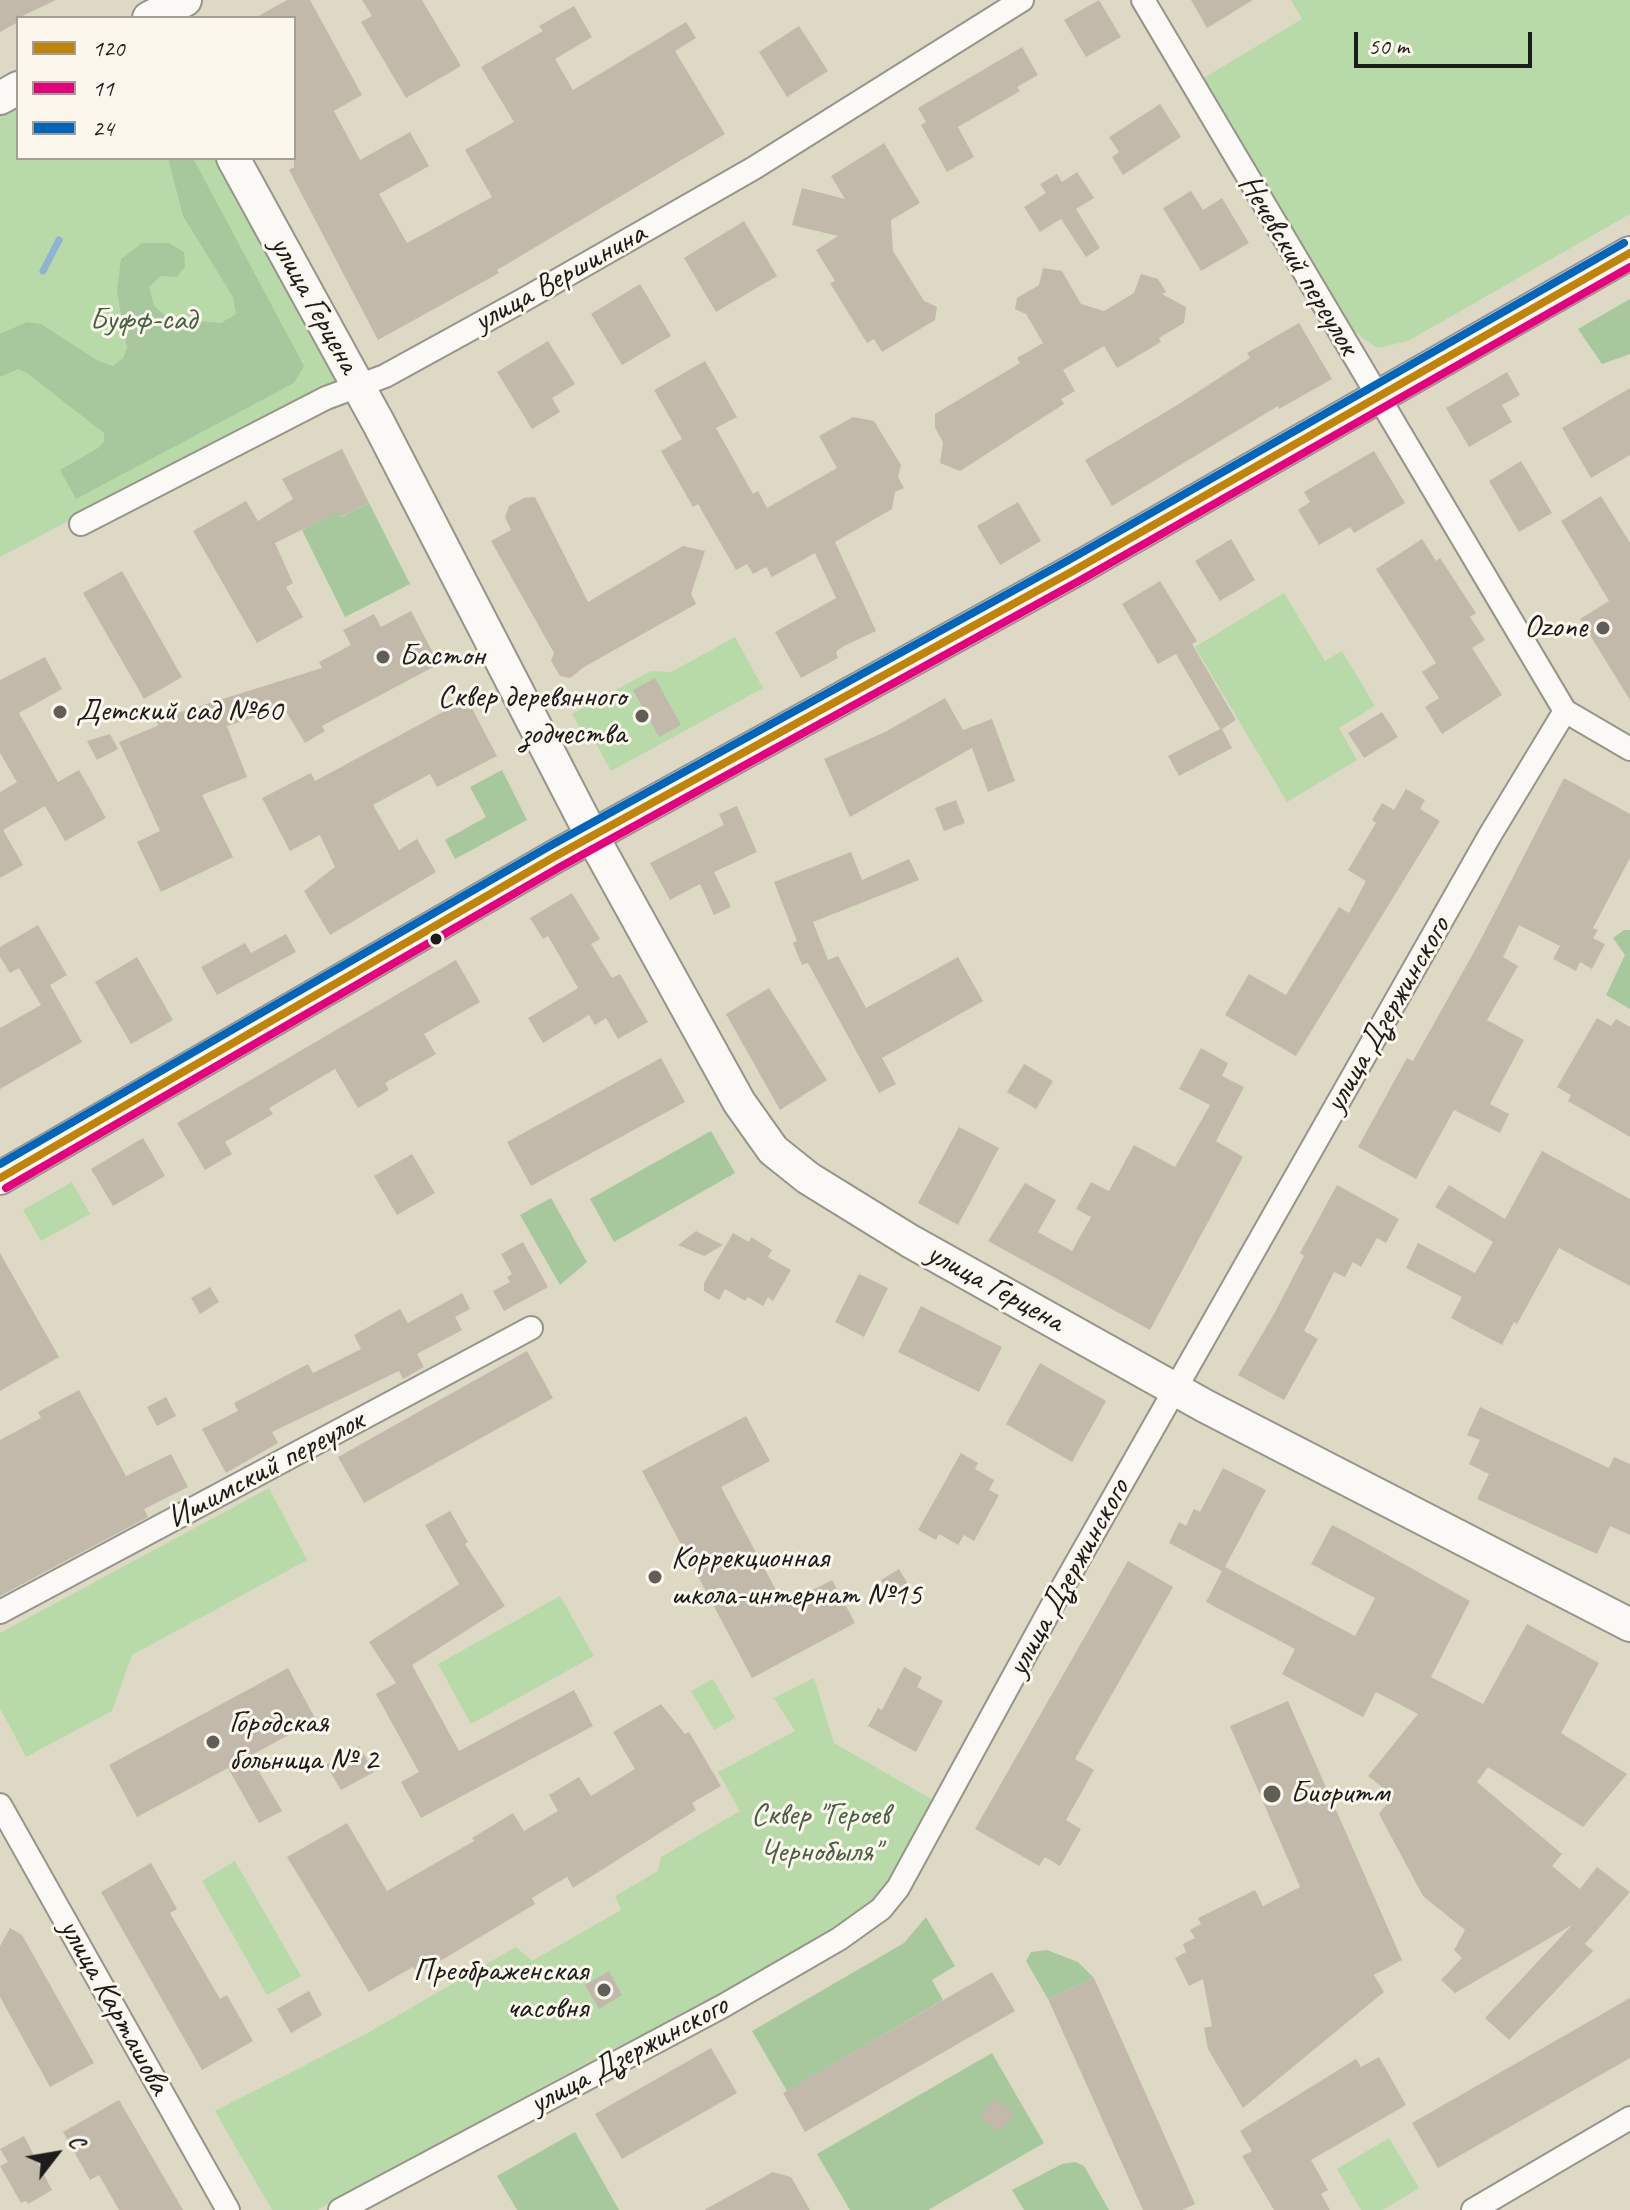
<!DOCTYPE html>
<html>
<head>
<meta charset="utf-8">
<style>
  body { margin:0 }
  #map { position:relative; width:1630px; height:2210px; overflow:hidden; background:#ddd9c5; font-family:Caveat,sans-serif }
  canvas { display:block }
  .legend { position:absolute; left:16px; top:16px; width:280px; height:144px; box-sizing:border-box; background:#fbf7ec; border:2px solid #a29f99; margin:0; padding:10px 14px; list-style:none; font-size:24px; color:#1c1c1c }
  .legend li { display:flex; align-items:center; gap:16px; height:40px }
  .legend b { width:40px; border:2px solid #a29f99 }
  .north { position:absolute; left:16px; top:2114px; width:80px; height:80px; -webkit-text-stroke:6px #fbf7ec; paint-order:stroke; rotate:59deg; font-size:22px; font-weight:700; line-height:32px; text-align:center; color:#1c1c1c }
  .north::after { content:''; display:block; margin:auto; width:28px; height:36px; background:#1c1c1c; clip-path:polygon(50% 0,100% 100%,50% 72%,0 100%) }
  .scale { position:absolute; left:1354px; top:32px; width:178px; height:36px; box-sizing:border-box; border:4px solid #1c1c1c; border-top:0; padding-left:10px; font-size:24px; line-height:28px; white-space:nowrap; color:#1c1c1c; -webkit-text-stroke:6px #fbf7ec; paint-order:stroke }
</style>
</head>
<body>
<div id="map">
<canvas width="1630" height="2210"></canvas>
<ul class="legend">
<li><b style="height:10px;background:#c08407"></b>120</li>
<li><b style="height:10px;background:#e5007d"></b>11</li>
<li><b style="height:10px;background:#0065bd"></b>24</li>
</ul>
<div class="north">С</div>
<div class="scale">50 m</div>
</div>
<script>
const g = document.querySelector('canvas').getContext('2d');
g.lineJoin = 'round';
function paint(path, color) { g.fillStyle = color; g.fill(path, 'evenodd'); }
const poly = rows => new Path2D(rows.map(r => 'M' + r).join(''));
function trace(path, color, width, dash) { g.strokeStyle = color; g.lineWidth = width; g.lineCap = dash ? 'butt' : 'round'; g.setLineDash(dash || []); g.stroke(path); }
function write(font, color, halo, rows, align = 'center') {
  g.font = font + ' Caveat,sans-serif'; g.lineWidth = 6; g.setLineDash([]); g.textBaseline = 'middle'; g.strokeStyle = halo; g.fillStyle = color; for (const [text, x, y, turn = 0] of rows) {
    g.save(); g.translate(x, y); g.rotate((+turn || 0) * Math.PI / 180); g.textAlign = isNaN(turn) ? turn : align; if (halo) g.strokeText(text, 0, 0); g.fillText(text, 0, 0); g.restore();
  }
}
const green = poly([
  [1291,0,1630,0,1630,214,1408,341,1378,348,1365,340,1349,326,1202,79,1302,19],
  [18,98,18,158,215,158,336,380,0,557,0,109],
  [1284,593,1325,661,1342,651,1375,706,1339,728,1357,760,1287,802,1195,647],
  [735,637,763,688,611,771,594,740,588,742,572,714,651,671,671,672],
  [72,1182,90,1214,41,1241,23,1210],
  [269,1488,307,1560,132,1655,112,1711,26,1757,0,1708,0,1633],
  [560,1596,594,1656,471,1724,438,1664],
  [814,1678,834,1743,933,1800,889,1883,871,1903,848,1922,716,1997,564,2075,317,2210,272,2210,215,2111,364,2035,516,1947,532,1961,621,1910,615,1896,658,1871,661,1857,740,1811,718,1772,795,1731,774,1698],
  [713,1679,735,1718,714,1730,691,1691],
  [235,1861,301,1976,267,1995,202,1881],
  [1389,2138,1419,2188,1383,2210,1361,2210,1337,2169]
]);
const forest = poly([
  [168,158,193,158,304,366,294,383,76,499,60,470,98,448,104,442,104,433,27,373,18,369,0,377,0,334,27,322,41,324,98,361,113,366,123,358,127,348,117,291,121,259,142,243,169,243,184,252,185,267,177,277,161,276,149,287,154,306,168,318,221,323,236,314,233,297,183,216],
  [1630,299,1630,354,1602,364,1578,329],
  [369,503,410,584,345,617,302,530,325,518,335,506,341,517],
  [502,770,527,820,455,859,445,840,486,817,470,787],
  [1624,930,1630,930,1630,1009,1606,995,1625,955,1613,938],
  [711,1131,735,1173,614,1242,590,1199],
  [551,1198,587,1262,560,1285,520,1215],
  [926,1917,955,1966,932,1980,943,2000,787,2091,752,2031,904,1943],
  [1047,1950,1078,1962,1094,1978,1048,1999,1026,1961,1031,1952],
  [992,2053,1044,2143,928,2210,850,2210,817,2154],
  [575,2132,619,2210,517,2210,497,2176],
  [1075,2162,1084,2166,1109,2210,1024,2210,1012,2190,1062,2164]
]);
const stream = poly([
  [43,271,59,240]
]);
const building = poly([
  [0,0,56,0,18,18,18,22,0,32],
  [287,0,310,0,362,95,334,111,360,160,410,132,429,166,379,194,407,243,492,197,465,150,514,122,481,67,543,31,539,26,574,6,592,37,555,59,573,90,686,22,696,38,675,51,725,134,497,270,499,273,378,340,289,170,294,167,294,18,255,18],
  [362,0,422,0,461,66,406,98,361,22,372,16],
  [1099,0,1121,37,1086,57,1064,20],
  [1191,0,1253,0,1207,28],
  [799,26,828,71,787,97,759,52],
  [1022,47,1038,75,1017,87,1020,91,958,127,974,157,947,172,921,125,926,122,918,108],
  [1160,104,1181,137,1123,175,1112,157,1119,152,1109,137],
  [884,143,920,203,891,220,893,251,924,301,937,307,935,320,882,352,874,339,867,343,830,283,835,281,816,250,838,236,792,225,802,188,845,199,831,176],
  [1077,172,1094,198,1076,209,1100,248,1086,257,1061,219,1040,232,1024,207,1046,193,1040,184,1057,174,1062,182],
  [1191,191,1203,210,1222,198,1249,243,1201,271,1163,208],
  [744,221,777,276,716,312,684,258],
  [1043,268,1062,271,1081,304,1104,311,1134,293,1141,274,1158,279,1166,292,1162,294,1186,307,1184,323,1159,338,1161,342,1117,368,1104,346,1063,370,1075,391,1061,399,1064,404,960,471,940,463,943,442,935,428,935,414,1020,363,1017,358,1043,343,1026,314,1015,309,1017,298,1039,285],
  [640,284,671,336,622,365,591,314],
  [1299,323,1332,379,1279,409,1278,406,1112,506,1085,460,1179,404,1250,358,1247,353],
  [548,341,575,384,552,398,560,412,532,429,497,372],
  [705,361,737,417,716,428,753,494,758,491,767,508,837,468,819,436,853,417,874,421,901,465,898,477,904,488,895,492,892,509,835,542,876,631,844,646,836,652,838,658,801,678,775,632,836,598,815,553,772,577,766,567,753,574,747,564,736,570,698,504,693,507,661,451,682,439,654,390],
  [1507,372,1520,395,1502,405,1512,422,1469,447,1446,408],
  [1630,388,1630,455,1591,478,1562,428],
  [342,449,369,503,340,517,338,512,275,543,293,583,286,587,303,617,257,643,193,531,246,501,258,521,293,499,282,479],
  [1374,451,1405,503,1354,533,1350,527,1319,545,1298,510,1310,502,1304,492],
  [1521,461,1552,513,1519,532,1489,481],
  [1601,496,1630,543,1630,700,1580,619,1609,601,1561,521],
  [535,497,588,602,683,546,705,551,691,594,696,604,584,667,570,678,560,676,551,661,554,653,491,541,511,530,505,517,509,506,524,498],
  [1018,502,1041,541,1000,565,977,526],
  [1231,539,1255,580,1220,601,1195,561],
  [1422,539,1436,561,1440,558,1476,613,1470,617,1485,640,1472,648,1502,695,1442,734,1425,707,1439,698,1422,672,1436,663,1376,569],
  [122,571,182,677,144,699,83,593],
  [1160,581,1197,641,1192,644,1236,720,1222,729,1232,748,1179,776,1168,756,1220,729,1176,654,1158,664,1122,604],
  [411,611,439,664,322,726,325,731,305,743,284,708,227,726,247,777,202,795,233,857,161,892,137,842,160,831,119,742,159,725,155,720,322,668,319,662,351,645,343,630,374,614,381,627],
  [45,657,62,689,19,713,58,782,79,770,106,818,65,841,45,806,3,830,23,865,0,878,0,792,17,782,0,753,0,680],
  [655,678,681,725,659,737,633,690],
  [945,698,963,730,992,719,1015,781,988,792,972,748,850,817,824,759,885,732],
  [467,699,497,756,437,787,430,774,373,805,399,850,417,839,436,872,330,935,304,891,335,867,320,835,290,851,262,798,311,773,315,781],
  [1382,712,1398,737,1364,758,1348,733],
  [110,734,118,749,97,760,87,741],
  [1564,778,1630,814,1630,858,1593,928,1598,930,1593,938,1605,944,1592,969,1580,962,1576,971,1553,959,1560,946,1519,925,1503,957,1518,966,1487,1020,1524,1040,1490,1104,1509,1114,1500,1133,1454,1110,1416,1179,1358,1147,1407,1058,1413,1061,1479,943],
  [1406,789,1425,800,1420,809,1440,821,1296,1056,1225,1015,1249,974,1286,995,1339,907,1349,913,1366,881,1348,870,1376,823,1372,820,1382,803,1394,810],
  [956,800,965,823,944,831,935,808],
  [737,806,757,852,714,872,731,907,714,915,700,884,670,900,650,863,724,825,719,814],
  [851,852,862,880,909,859,919,880,813,922,828,960,838,956,866,1008,958,957,983,1001,882,1058,896,1084,879,1093,808,963,802,965,793,943,797,941,774,882],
  [572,893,600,939,591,944,612,978,620,974,648,1022,618,1039,606,1018,595,1025,589,1015,543,1043,528,1018,578,988,548,936,543,939,530,918],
  [38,925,67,975,50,985,82,1042,0,1089,0,1028,41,1005,19,968,10,973,0,957,0,947],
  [286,934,296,952,217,995,201,967,245,943,251,953],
  [137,957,173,1020,131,1044,95,982],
  [456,960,480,1002,424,1034,436,1054,385,1083,389,1090,358,1108,335,1069,269,1108,273,1114,225,1142,232,1154,205,1170,177,1123],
  [769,988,827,1080,780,1110,726,1014],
  [1597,1018,1611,1026,1616,1019,1630,1027,1630,1137,1568,1101,1571,1095,1557,1087],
  [1201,1048,1228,1063,1222,1076,1244,1087,1216,1141,1243,1157,1150,1330,988,1241,1025,1183,1056,1200,1038,1232,1072,1251,1091,1217,1076,1209,1091,1182,1109,1191,1134,1145,1175,1167,1210,1105,1179,1089],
  [661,1058,685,1102,531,1186,507,1142],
  [1024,1064,1053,1081,1036,1109,1007,1092],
  [959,1127,999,1148,958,1225,918,1203],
  [143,1138,165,1176,113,1206,91,1169],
  [1542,1151,1630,1199,1630,1286,1559,1248,1517,1324,1514,1322,1502,1345,1451,1318,1462,1297,1406,1268,1418,1243,1475,1273,1493,1242,1435,1207,1449,1185,1505,1219],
  [412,1154,435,1193,397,1215,374,1176],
  [1337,1185,1399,1219,1386,1243,1377,1238,1361,1267,1353,1262,1345,1277,1334,1272,1304,1331,1318,1339,1284,1400,1238,1375,1274,1314,1304,1256,1300,1253],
  [696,1231,723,1245,704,1256,678,1245],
  [733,1233,749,1242,751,1237,772,1250,768,1257,791,1270,773,1301,768,1297,763,1306,748,1297,745,1301,725,1289,719,1300,704,1291,704,1283],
  [523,1242,548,1287,504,1311,493,1291,510,1282,507,1277,512,1274,501,1254],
  [0,1253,59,1357,0,1391],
  [859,1274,888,1288,864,1337,835,1322],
  [210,1287,219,1302,200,1314,191,1298],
  [462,1293,470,1309,455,1317,462,1330,417,1354,424,1367,403,1379,399,1371,272,1432,278,1443,226,1473,202,1429,238,1411,234,1403,308,1364,313,1373,361,1349,354,1335,400,1309,408,1323],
  [921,1306,1002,1347,979,1392,898,1352],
  [527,1351,553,1398,364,1503,338,1457],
  [1040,1363,1106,1401,1072,1462,1006,1424],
  [79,1390,126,1476,171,1454,188,1487,144,1509,148,1517,0,1596,0,1440,41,1418,38,1412],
  [166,1397,176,1416,157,1426,147,1407],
  [1480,1407,1609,1468,1614,1457,1630,1464,1630,1535,1610,1526,1597,1554,1477,1499,1489,1474,1469,1464,1480,1440,1467,1435],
  [746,1416,770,1461,721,1487,784,1605,832,1580,855,1623,752,1678,642,1471],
  [961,1453,978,1463,975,1469,994,1480,989,1490,999,1495,974,1541,964,1535,958,1545,939,1534,936,1540,918,1530],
  [1223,1468,1266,1490,1225,1567,1355,1636,1375,1598,1311,1564,1332,1525,1348,1533,1470,1601,1431,1677,1483,1704,1527,1624,1599,1663,1561,1733,1627,1774,1583,1827,1488,1767,1477,1782,1562,1854,1552,1866,1580,1889,1597,1867,1630,1892,1585,1944,1593,1951,1509,2040,1485,2018,1572,1925,1455,1993,1441,1980,1462,1958,1454,1950,1465,1930,1423,1896,1379,1814,1393,1796,1368,1776,1418,1714,1376,1692,1363,1717,1282,1674,1295,1649,1206,1602,1222,1571,1169,1543,1179,1522,1186,1526,1194,1509,1200,1512],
  [450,1511,468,1542,465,1544,505,1606,412,1665,459,1751,574,1690,593,1726,421,1818,401,1782,419,1772,376,1694,396,1683,369,1642,459,1584,425,1525],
  [1128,1561,1173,1587,1075,1759,1094,1770,1066,1820,1081,1829,1060,1866,1045,1857,1039,1866,975,1829],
  [899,1569,911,1589,893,1600,881,1580],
  [904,1667,922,1677,917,1687,943,1701,916,1752,868,1726,878,1708,882,1710],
  [288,1668,316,1720,250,1756,282,1811,259,1823,228,1768,137,1817,109,1765],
  [1288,1701,1402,1960,1374,1975,1384,1992,1243,2108,1208,2049,1204,2028,1212,2026,1203,1979,1189,1986,1175,1958,1186,1952,1183,1944,1195,1938,1190,1930,1201,1924,1198,1918,1255,1890,1263,1906,1300,1887,1230,1726],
  [661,1704,685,1734,689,1732,721,1786,692,1803,696,1810,573,1888,567,1877,532,1898,535,1904,447,1957,417,1974,413,1967,369,1992,287,1857,347,1823,387,1891,474,1841,472,1838,513,1813,524,1831,558,1811,549,1795,579,1777,591,1796,635,1769,613,1732],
  [359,1746,374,1772,341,1790,326,1765],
  [151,1863,177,1909,170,1913,220,1999,227,1995,253,2041,202,2070,101,1892],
  [10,1928,22,1935,94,2063,50,2087,0,1997,0,1946],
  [609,1971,622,1995,599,2009,585,1985],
  [992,1972,1015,2011,805,2132,783,2093],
  [1094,1978,1195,2204,1182,2210,1143,2210,1048,1999],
  [309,1991,322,2015,291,2033,277,2009],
  [1630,1998,1630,2058,1438,2168,1412,2123],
  [711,2048,737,2093,622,2159,595,2114],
  [1379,2057,1406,2105,1311,2160,1328,2190,1321,2194,1330,2210,1274,2210,1242,2156,1252,2151,1240,2131,1356,2059,1361,2067],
  [995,2098,1014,2114,998,2132,979,2116],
  [119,2100,183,2210,119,2210,99,2175,90,2180,63,2132],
  [24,2136,52,2190,28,2204,26,2201,21,2203,0,2166,8,2162,0,2149],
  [773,2172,791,2177,810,2210,704,2210]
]);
const street = poly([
  [1143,0,1565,711,1630,749],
  [81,524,326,398,385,376,525,299,754,168,1022,0],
  [0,1612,531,1328],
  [0,1805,228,2210],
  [340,2210,723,2006,839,1939,881,1909,898,1888,1052,1606,1490,835,1565,711],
  [1473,2210,1630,2118]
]);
const secondary = poly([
  [149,18,185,0],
  [0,98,18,88],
  [233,158,379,424,592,836,739,1102,773,1150,808,1178,910,1241,1205,1406,1630,1625],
  [0,1178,554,857,1073,571,1630,253]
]);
const bus1 = poly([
  [0,1178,554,857,1073,571,1630,253]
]);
const bus2 = poly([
  [6,1188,560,867,1079,581,1630,267]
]);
const bus3 = poly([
  [0,1164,548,847,1067,561,1624,243]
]);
const markers = [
  [1603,628,8,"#605e57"],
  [383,657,8,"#605e57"],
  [60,712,8,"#605e57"],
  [642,716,8,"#605e57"],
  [436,939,7,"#1c1c1c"],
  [655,1577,8,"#605e57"],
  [213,1742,8,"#605e57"],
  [1272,1794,10,"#605e57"],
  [604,1990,8,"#605e57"]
];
const streetNames = [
  ["Нечевский переулок",1298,265,59],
  ["улица Вершинина",560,278,-29],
  ["улица Герцена",314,305,61],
  ["улица Дзержинского",1388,1015,-60],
  ["улица Герцена",995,1288,29],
  ["Ишимский переулок",266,1470,-28],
  ["улица Дзержинского",1069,1578,-61],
  ["улица Карташова",114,2007,61],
  ["улица Дзержинского",629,2055,-28]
];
const parkNames = [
  ["Буфф-сад",143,321],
  ["Сквер \"Героев",820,1816],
  ["Чернобыля\"",820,1853]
];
const poiNames = [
  ["Ozone",1587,628,"right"],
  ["Бастон",399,657],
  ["Сквер деревянного",626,698,"right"],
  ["зодчества",626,735,"right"],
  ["Детский сад №60",76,712],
  ["Коррекционная",671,1559],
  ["школа-интернат №15",671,1596],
  ["Городская",229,1724],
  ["больница № 2",229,1761],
  ["Биоритм",1290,1794],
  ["Преображенская",588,1972,"right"],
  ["часовня",588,2009,"right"]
];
paint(green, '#b8daa9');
paint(forest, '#a7c89d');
trace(stream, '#90b3d4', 7);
paint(building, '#c3b9ab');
trace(street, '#97958a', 26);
trace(secondary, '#97958a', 36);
trace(street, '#faf9f6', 22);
trace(secondary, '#faf9f6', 32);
trace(bus1, '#c08407', 8);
trace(bus2, '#e5007d', 8);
trace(bus3, '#0065bd', 8);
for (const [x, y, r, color] of markers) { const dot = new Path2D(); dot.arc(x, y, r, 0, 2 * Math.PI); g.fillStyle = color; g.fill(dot); trace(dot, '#fbf7ec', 3); }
write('32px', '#1c1c1c', '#fbf7ec', streetNames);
write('32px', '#485f45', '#fbf7ec', parkNames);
write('32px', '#1c1c1c', '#fbf7ec', poiNames, 'left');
</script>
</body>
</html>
